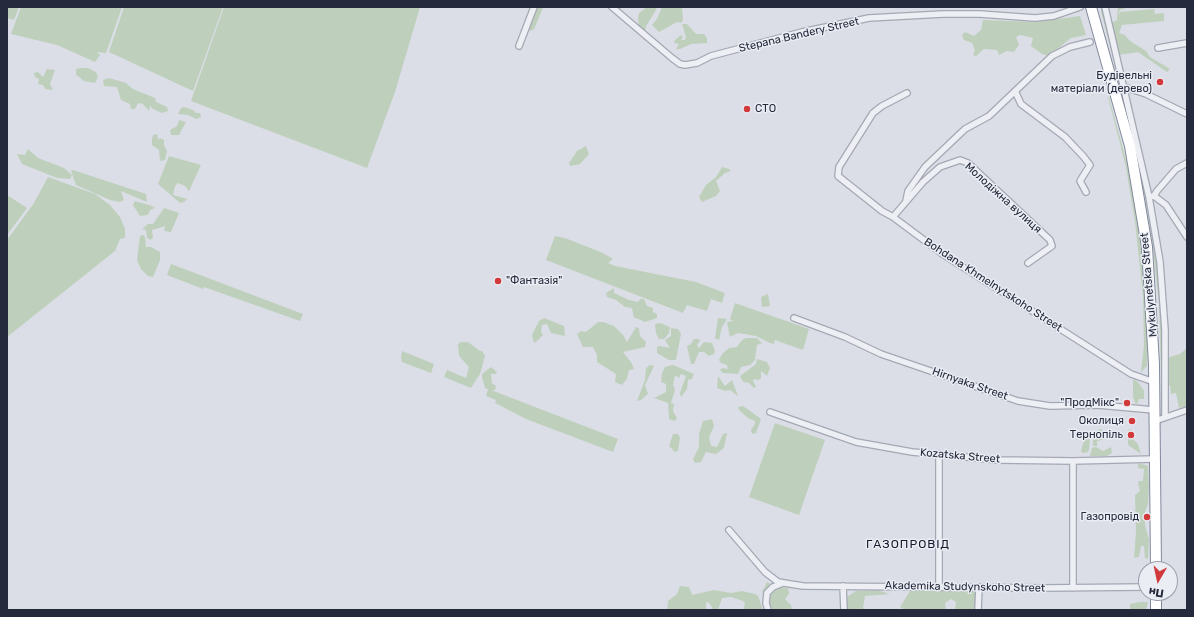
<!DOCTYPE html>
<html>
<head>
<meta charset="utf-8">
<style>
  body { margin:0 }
  #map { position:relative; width:1194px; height:617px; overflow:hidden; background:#dbdee6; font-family:Rubik,sans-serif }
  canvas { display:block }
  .frame { position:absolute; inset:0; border:8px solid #252a3c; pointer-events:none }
  .north { position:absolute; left:1138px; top:561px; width:40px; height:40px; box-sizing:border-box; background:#eaedf4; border:1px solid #9b9faa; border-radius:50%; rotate:189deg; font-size:11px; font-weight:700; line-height:16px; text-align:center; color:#252a3c }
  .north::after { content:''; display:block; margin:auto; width:14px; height:18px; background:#d2393b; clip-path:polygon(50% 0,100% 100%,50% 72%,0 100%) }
</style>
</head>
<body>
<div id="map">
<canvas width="1194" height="617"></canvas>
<div class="frame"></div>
<div class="north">Пн</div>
</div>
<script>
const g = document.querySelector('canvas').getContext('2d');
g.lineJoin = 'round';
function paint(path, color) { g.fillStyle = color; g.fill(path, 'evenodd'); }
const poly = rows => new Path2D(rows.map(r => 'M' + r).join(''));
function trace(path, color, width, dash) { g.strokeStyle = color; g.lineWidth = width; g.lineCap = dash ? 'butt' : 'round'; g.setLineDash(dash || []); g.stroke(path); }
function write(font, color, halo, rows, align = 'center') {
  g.font = font + ' Rubik,sans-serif'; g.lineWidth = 3; g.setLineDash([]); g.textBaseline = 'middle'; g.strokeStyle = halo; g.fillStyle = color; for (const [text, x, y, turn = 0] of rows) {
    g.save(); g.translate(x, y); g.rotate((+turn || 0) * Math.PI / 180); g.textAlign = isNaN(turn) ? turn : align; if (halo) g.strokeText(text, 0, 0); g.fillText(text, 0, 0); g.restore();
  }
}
const green = poly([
  [7,7,19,7,14,20,7,18],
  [21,7,122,7,106,53,97,52,100,55,95,62,57,45,11,34],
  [124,7,223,7,193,91,109,52],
  [224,7,420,7,395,92,367,168,191,101],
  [537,7,543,8,534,29,530,31,528,27],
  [647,7,657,7,656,10,646,26,645,33,640,36,638,18,639,13],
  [662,7,686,7,682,8,683,20,681,23,677,22,659,32,652,25,657,19],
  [1101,7,1104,7,1106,25,1120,82,1101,12],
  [1118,7,1129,7,1120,10,1119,12,1120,15,1120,12,1154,9,1155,14,1164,13,1164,21,1122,25,1119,33,1125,35,1130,41,1146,51,1150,57,1170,69,1167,72,1138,52,1119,55,1108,25,1117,20],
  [1080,16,1086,35,1071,38,1049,56,1042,54,1031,46,1033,38,1020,35,1016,37,1019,45,1014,52,1007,51,999,55,997,50,984,49,976,56,973,55,975,50,972,43,964,40,962,35,965,32,974,36,981,30,983,20,1036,22],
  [682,24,687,24,696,34,704,34,707,38,707,43,691,44,680,49,676,49,679,44,674,43,675,40,681,35,683,37,681,40,685,40,686,37],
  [80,68,88,68,96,72,98,77,95,83,84,81,79,77,76,75,76,69],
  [47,69,55,70,50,84,53,90,45,89,43,85,38,84,39,79,35,77,34,73,38,72,43,77],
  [109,78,126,83,133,89,155,98,156,102,167,107,168,111,162,113,153,109,150,106,149,111,143,104,138,103,135,109,131,109,130,104,121,100,117,87,104,86,103,80],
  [1122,89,1139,156,1157,257,1163,322,1162,409,1159,305,1151,231,1143,181],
  [1108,97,1109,97,1128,167,1141,246,1148,345,1147,366,1141,372,1144,345,1143,296,1135,222,1126,167],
  [184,107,193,110,196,113,200,113,201,117,196,119,188,115,178,114,181,108],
  [179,120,186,122,179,135,171,135,170,130,177,126],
  [157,134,158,140,160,138,164,140,164,145,167,151,165,160,160,161,159,150,152,145,152,139,153,135],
  [586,146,589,154,580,164,570,166,569,163,577,151],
  [28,149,38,158,64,168,72,175,70,179,57,178,22,164,17,154,25,155],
  [169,156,201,165,189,191,185,186,178,183,175,186,173,195,187,199,184,202,180,203,158,184],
  [722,167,729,169,731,171,725,173,716,181,720,191,716,196,702,202,699,197,706,185,716,177],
  [73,170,146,194,147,202,121,191,124,200,120,202,110,200,76,185,71,171],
  [48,177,95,194,110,205,120,217,125,229,125,238,120,239,115,251,7,337,7,240,34,203],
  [7,195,27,208,7,235],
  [135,201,152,206,155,208,150,210,148,215,140,216,133,205],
  [164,208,179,213,171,232,164,231,165,226,152,230,153,238,150,240,147,237,146,230,142,229,148,224,153,224],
  [143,235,145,237,146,247,151,247,160,252,160,260,153,277,148,276,141,269,137,260,140,236],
  [555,236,565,238,603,253,613,259,608,263,615,266,696,282,725,293,722,303,711,299,707,311,687,305,683,313,546,260],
  [171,264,303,314,300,321,204,287,203,289,167,275],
  [614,288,614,293,629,300,638,302,640,299,644,299,647,306,653,308,653,312,657,314,657,318,645,322,636,318,634,318,632,308,625,307,616,300,607,297,606,293],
  [768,294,770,306,762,307,761,297],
  [735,303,809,329,803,350,775,340,774,344,770,343,756,336,738,333,730,337,727,322,733,321,730,319],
  [544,318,564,326,565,336,551,333,547,324,542,325,541,332,543,335,535,343,533,340,532,335,539,321],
  [718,318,727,319,722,327,719,340,715,338],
  [598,322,603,322,614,326,623,335,627,342,636,327,639,328,640,336,646,342,645,347,623,352,631,362,634,369,629,370,627,379,622,385,615,382,616,374,597,362,597,355,593,347,583,347,577,334,581,331,586,332],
  [660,323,670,327,669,333,664,339,659,339,656,333,655,324],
  [671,328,678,329,681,334,676,360,669,360,657,353,657,347,660,346,670,348,665,340,671,336],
  [746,338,757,338,762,343,757,345,755,360,750,365,741,367,738,374,723,373,720,370,722,368,728,369,727,365,721,363,719,360,722,354,729,348,737,347,742,340],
  [694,339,699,339,700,341,697,345,699,348,704,342,712,343,715,351,714,354,709,356,704,352,699,352,694,364,691,364,687,346,691,344],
  [461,342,468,342,480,351,482,351,485,356,480,374,471,388,444,377,447,370,466,378,469,367,459,356,458,344],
  [1187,348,1187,406,1179,408,1176,393,1171,394,1170,385,1167,386,1166,358,1180,354],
  [402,351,434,364,431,373,402,362,401,358],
  [757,359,767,362,770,368,767,376,761,371,761,378,759,380,754,379,753,381,756,387,754,388,749,383,743,382,740,376,756,364],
  [650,365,654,366,645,385,648,394,641,400,637,401,645,380,646,368],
  [673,365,694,374,692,379,688,380,687,389,681,397,680,393,686,376,681,374,679,378,675,375,673,385,675,390,671,403,674,404,673,411,677,418,675,421,669,419,668,403,654,398,666,392,666,384,661,382,662,373,665,367],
  [491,367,497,372,496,374,491,374,492,383,496,386,495,390,491,390,618,439,613,452,526,419,495,403,496,400,486,396,488,389,485,388,482,377,482,374],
  [718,376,725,386,732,380,738,396,730,390,725,391,717,388],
  [1133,379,1138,382,1144,391,1144,399,1139,399,1137,404,1135,403,1133,396],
  [743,406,761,419,756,433,752,434,751,430,755,424,755,421,748,418,739,410,738,407],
  [712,419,714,426,709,437,711,446,717,447,723,434,727,433,724,448,716,454,706,452,701,462,695,463,693,459,699,447,699,434,703,421],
  [775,423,825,440,799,515,749,497],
  [1100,429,1108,432,1110,438,1097,441,1097,446,1093,446,1093,435],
  [1132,429,1132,438,1138,444,1141,454,1128,445,1128,430],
  [1086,433,1088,433,1090,439,1089,449,1088,452,1083,453,1081,451],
  [673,434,678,434,680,438,678,451,675,452,669,446],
  [1111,447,1112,453,1107,456,1090,456,1092,448,1096,447,1103,451],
  [1138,463,1148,466,1149,487,1148,504,1145,512,1145,526,1149,539,1148,559,1145,558,1144,546,1141,546,1139,557,1134,558,1136,532,1135,495,1140,491,1138,483,1139,481,1143,481,1144,469,1138,468],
  [767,582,777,587,788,588,789,594,785,599,791,605,792,610,772,610,762,592],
  [680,586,689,587,692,595,714,590,731,593,742,591,755,594,758,596,763,610,743,610,745,604,743,601,731,597,722,598,718,610,712,610,712,607,708,602,706,603,706,610,667,610,668,601,677,594],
  [877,590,890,594,865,596,863,608,865,610,845,610,847,597,856,591],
  [973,590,976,591,979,610,955,610,956,602,951,599,945,603,946,610,905,610,900,607,910,591],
  [1140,602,1148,602,1146,610,1130,610,1130,604]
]);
const street = poly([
  [612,7,672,58,680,64,685,65,697,63,711,56,802,32,869,18,943,14,980,14,1035,18,1054,16,1080,7],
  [1105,7,1149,197],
  [519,46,534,7],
  [1158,48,1187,43],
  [1124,87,1146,94,1187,114],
  [1015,91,1021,104,1065,137,1083,156,1090,165,1080,181,1086,192],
  [907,93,882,106,873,113,839,167,838,176,882,211,893,217,944,255,1131,374,1154,382],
  [1154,196,1149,197,1160,262,1165,330,1165,417],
  [1154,196,1166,205,1187,237],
  [1154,196,1157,191,1176,169,1187,163],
  [906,201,908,191,925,167,965,129,989,116,1052,56,1070,47,1090,42],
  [893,217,923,182,940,167,960,160,968,163,1050,240,1052,246,1028,263],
  [794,318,845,337,881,354,1018,401,1050,406,1098,405,1154,410],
  [770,412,856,442,912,452,998,460,1073,461,1155,459],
  [1155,421,1187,410],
  [939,454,939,586],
  [729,530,765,572,778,582,784,583,803,586,1043,588,1146,587],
  [843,586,844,610],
  [1073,588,1073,461],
  [768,610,766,603,767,593,773,587,783,583],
  [978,610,979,587]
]);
const highway = poly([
  [1091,7,1130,146,1147,247,1154,364,1156,569],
  [1156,610,1156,593]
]);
const markers = [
  [1160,82,4,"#d2393b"],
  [747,109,4,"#d2393b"],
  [498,281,4,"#d2393b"],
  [1127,403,4,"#d2393b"],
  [1132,421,4,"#d2393b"],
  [1131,435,4,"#d2393b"],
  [1147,517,4,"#d2393b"]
];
const streetNames = [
  ["Stepana Bandery Street",799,35,-13],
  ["Молодіжна вулиця",1003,198,42],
  ["Bohdana Khmelnytskoho Street",993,285,33],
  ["Mykulynetska Street",1149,285,-95],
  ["Hirnyaka Street",970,384,19],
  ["Kozatska Street",960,456,5],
  ["Akademika Studynskoho Street",965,587,1]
];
const poiNames = [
  ["Будівельні",1152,76],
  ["матеріали (дерево)",1152,89],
  ["СТО",755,109,"left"],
  ["\"Фантазія\"",506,281,"left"],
  ["\"ПродМікс\"",1119,403],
  ["Околиця",1124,421],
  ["Тернопіль",1123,435],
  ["Газопровід",1139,517]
];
const neighbourhoodNames = [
  ["ГАЗОПРОВІД",908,545]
];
paint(green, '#bed0bc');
trace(street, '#a4a8b3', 8);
trace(highway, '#82899d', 12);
trace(street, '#edeff4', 5.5);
trace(highway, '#fff', 10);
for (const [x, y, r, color] of markers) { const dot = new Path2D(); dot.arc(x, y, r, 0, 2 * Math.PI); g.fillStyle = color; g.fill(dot); trace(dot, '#eaedf4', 1.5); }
write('11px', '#252a3c', '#eaedf4', streetNames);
write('11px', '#252a3c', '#eaedf4', poiNames, 'right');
g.letterSpacing = '1px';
write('12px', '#171b2d', '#eaedf4', neighbourhoodNames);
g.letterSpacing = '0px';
</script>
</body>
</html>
